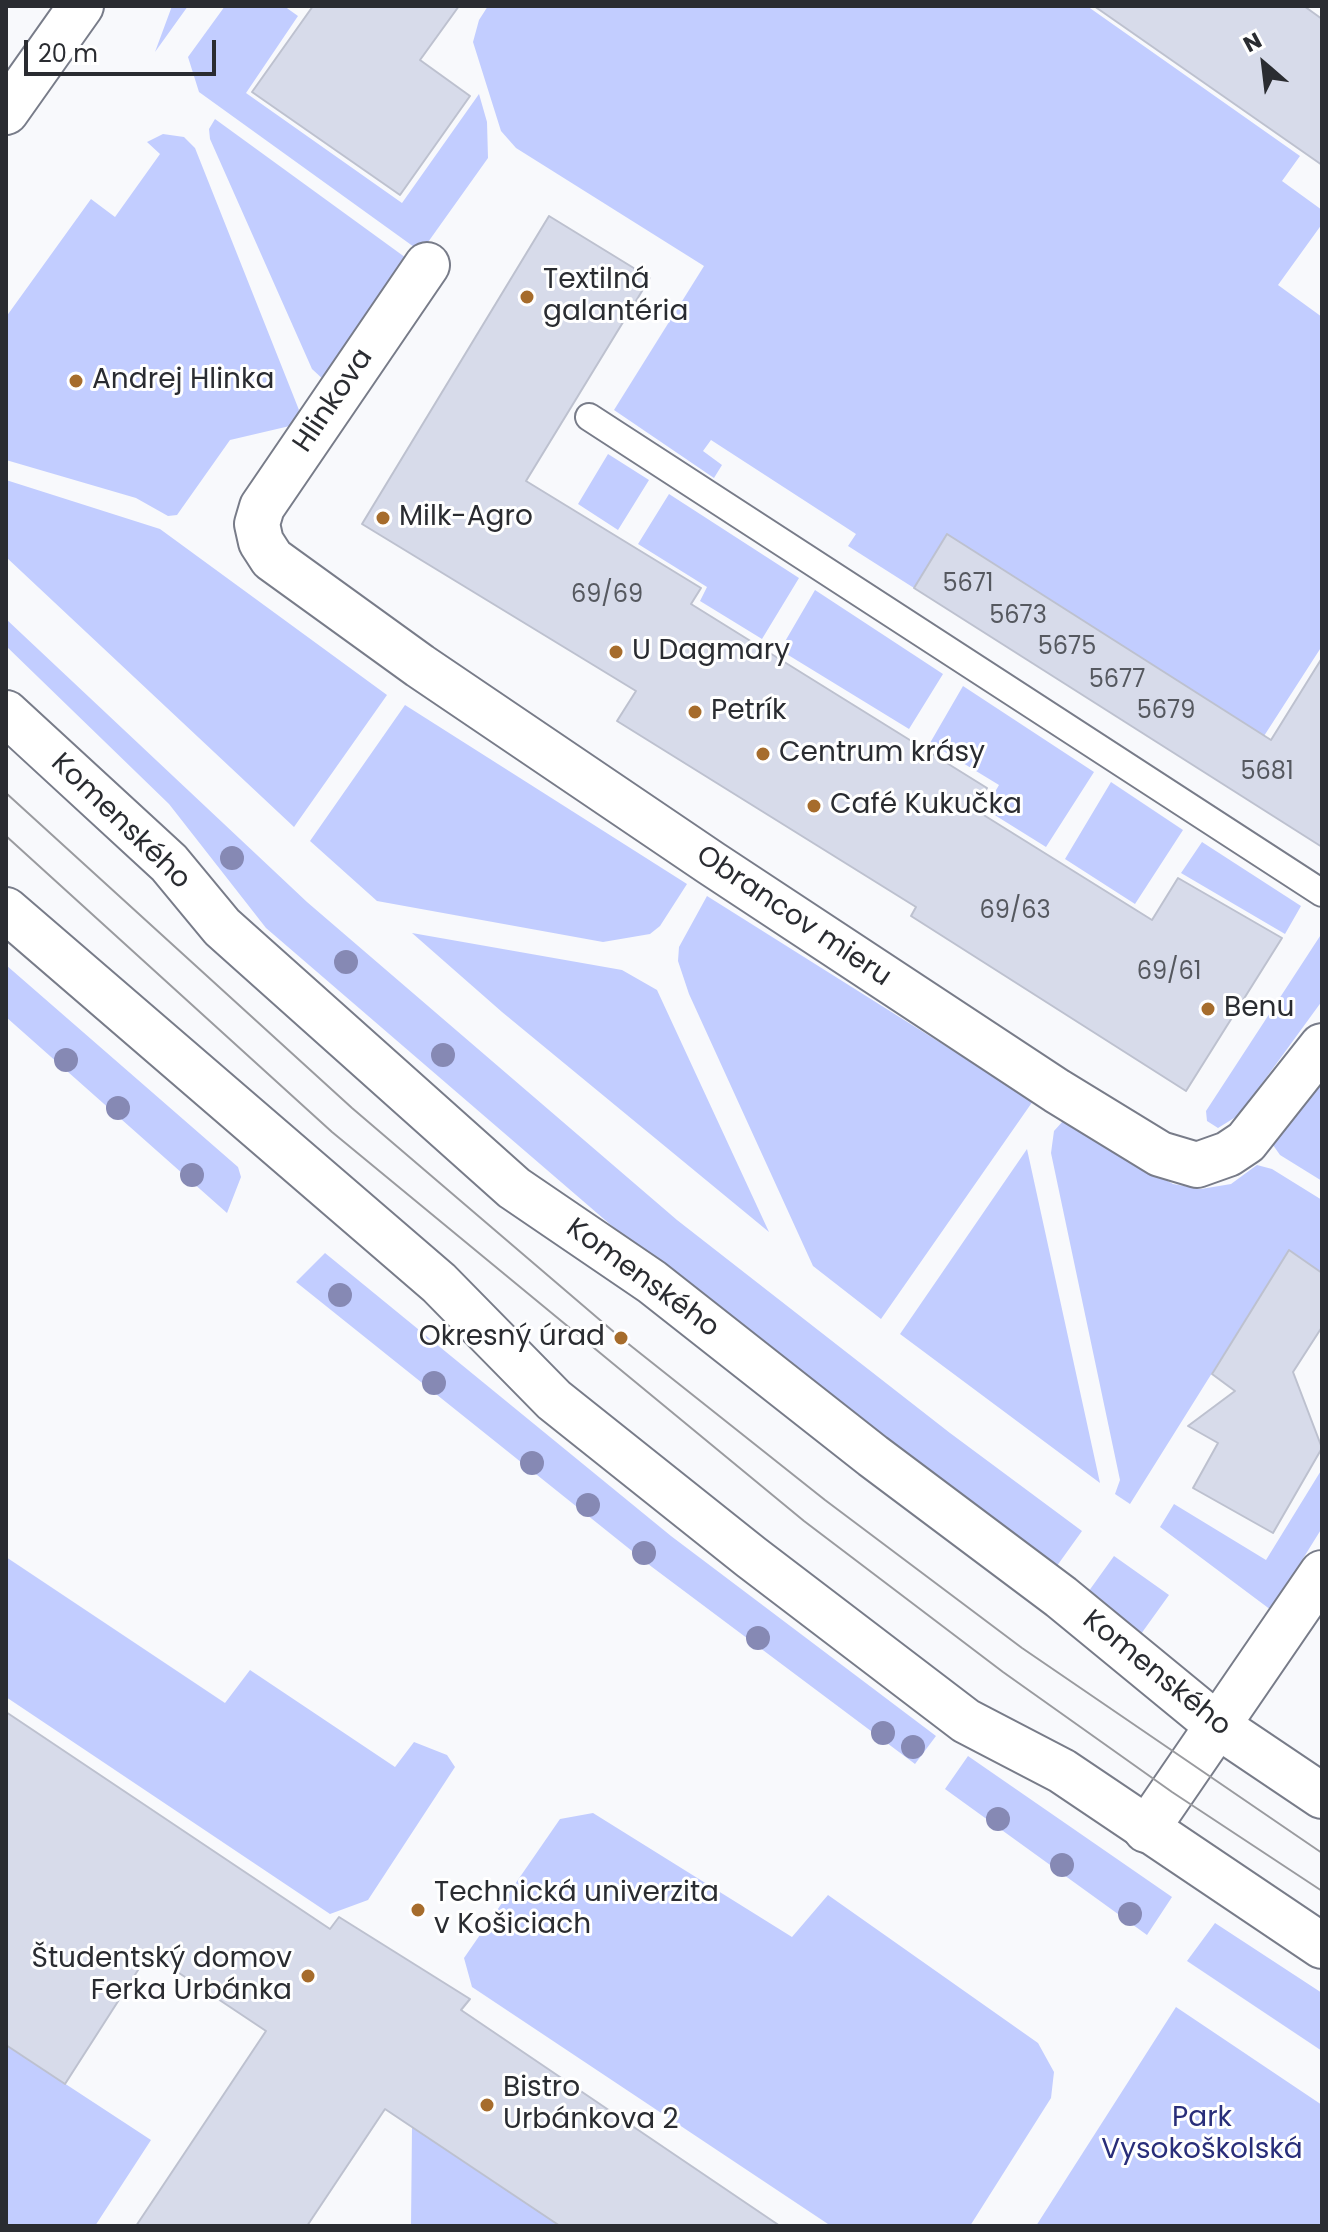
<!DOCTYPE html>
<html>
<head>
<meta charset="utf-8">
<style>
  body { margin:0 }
  #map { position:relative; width:1328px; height:2232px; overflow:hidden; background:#f8f9fc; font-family:Poppins,sans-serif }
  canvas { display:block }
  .frame { position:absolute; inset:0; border:8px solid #2a2c31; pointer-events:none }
  .north { position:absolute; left:1224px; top:24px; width:80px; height:80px; -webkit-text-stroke:6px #fff; paint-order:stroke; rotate:332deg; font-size:22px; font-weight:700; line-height:32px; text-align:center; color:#2a2c31 }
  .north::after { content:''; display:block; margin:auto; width:28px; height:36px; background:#2a2c31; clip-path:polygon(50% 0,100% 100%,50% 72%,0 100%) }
  .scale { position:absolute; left:24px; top:40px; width:192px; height:36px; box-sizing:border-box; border:4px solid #2a2c31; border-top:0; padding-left:10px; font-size:24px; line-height:28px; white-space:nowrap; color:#2a2c31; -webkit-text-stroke:6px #fff; paint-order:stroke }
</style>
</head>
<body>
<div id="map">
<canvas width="1328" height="2232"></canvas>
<div class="frame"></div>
<div class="north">N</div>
<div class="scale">20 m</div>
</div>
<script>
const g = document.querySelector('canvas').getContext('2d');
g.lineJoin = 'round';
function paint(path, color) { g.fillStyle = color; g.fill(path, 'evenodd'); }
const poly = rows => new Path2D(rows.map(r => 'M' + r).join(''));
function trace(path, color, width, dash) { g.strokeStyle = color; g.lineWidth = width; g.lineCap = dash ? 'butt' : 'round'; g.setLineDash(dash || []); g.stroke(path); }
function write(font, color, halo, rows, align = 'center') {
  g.font = font + ' Poppins,sans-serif'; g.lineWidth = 6; g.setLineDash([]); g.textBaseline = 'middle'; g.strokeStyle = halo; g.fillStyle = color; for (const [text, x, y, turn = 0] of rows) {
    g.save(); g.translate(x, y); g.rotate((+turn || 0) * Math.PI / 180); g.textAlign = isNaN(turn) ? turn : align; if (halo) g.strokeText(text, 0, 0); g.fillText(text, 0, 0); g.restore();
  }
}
const green = poly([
  [172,6,188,6,155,52],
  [225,6,284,6,298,16,246,93,402,203,479,94,487,122,488,158,421,252,199,92,188,57],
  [488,6,1087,6,1300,156,1282,181,1322,210,1322,224,1278,285,1322,317,1322,646,1264,736,947,534,914,588,848,546,856,534,711,440,703,451,722,465,714,478,614,410,704,266,516,148,501,131,473,42,479,20],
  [215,119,413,263,326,382,312,369,210,139,209,129],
  [163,134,184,137,195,148,299,410,294,425,230,440,177,515,168,516,136,498,6,460,6,317,91,199,115,217,160,154,147,142],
  [608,454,649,480,618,530,578,504],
  [6,480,160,529,387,695,294,827,6,557],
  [669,494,799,578,762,639,700,601,707,587,638,544],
  [815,590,943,674,909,729,780,650],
  [6,619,307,902,677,1220,950,1433,1082,1531,1054,1570,655,1263,266,928,169,804,6,646],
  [963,686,1094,772,1046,847,985,809,999,785,930,743],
  [405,705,687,884,660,926,650,934,603,942,377,901,310,841],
  [1111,782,1183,830,1135,904,1065,859],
  [1202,842,1301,906,1285,934,1181,873],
  [707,896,1033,1101,881,1319,813,1266,689,994,678,961,679,947],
  [412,933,622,970,657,990,769,1232,502,1012],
  [1322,933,1322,1001,1239,1115,1218,1128,1207,1121,1206,1111],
  [6,965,238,1167,241,1177,227,1213,6,1017],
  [1322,1081,1322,1181,1280,1155,1273,1145],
  [1063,1121,1173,1184,1201,1189,1231,1184,1257,1165,1272,1169,1322,1200,1322,1273,1289,1250,1130,1504,1115,1494,1120,1480,1051,1153,1054,1131],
  [1027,1149,1100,1483,900,1334],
  [325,1253,671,1536,936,1736,915,1764,652,1567,296,1282],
  [1322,1469,1322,1528,1271,1610,1160,1527,1174,1504,1266,1560],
  [1114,1556,1169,1595,1141,1634,1086,1595],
  [6,1557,225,1703,250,1670,395,1767,414,1742,447,1755,455,1767,368,1900,330,1914,6,1697],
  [968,1756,1172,1897,1147,1935,945,1789],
  [593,1813,792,1937,828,1895,1038,2043,1054,2072,1051,2098,970,2226,831,2226,472,1987,464,1958,560,1819],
  [1215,1923,1322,1993,1322,2051,1187,1961],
  [1176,2007,1322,2105,1322,2226,1036,2226],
  [6,2045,151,2140,95,2226,6,2226],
  [412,2127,560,2226,411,2226]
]);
const building = poly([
  [313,6,459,6,420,60,470,96,400,195,252,92,313,6],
  [1094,6,1304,6,1322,19,1322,165,1094,6],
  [549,216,650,278,526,481,701,588,691,604,987,788,974,809,1152,920,1178,878,1282,938,1186,1091,911,916,916,907,617,721,636,691,362,524,549,216],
  [947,534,1271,740,1322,658,1322,847,914,588,947,534],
  [1289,1250,1322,1273,1322,1327,1293,1372,1322,1448,1273,1533,1193,1488,1218,1443,1188,1426,1235,1391,1212,1374,1289,1250],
  [6,1712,330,1929,339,1917,470,1999,461,2010,780,2226,560,2226,385,2109,307,2226,136,2226,266,2031,149,1953,65,2084,6,2045,6,1712]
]);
const service = poly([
  [589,417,1322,893]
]);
const minor = poly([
  [427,265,262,507,257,524,261,542,272,559,420,666,711,863,1057,1091,1160,1154,1197,1165,1228,1154,1246,1142,1322,1046],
  [1146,1830,1322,1573]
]);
const tertiary = poly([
  [6,713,169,863,222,927,514,1188,652,1282,873,1456,1061,1597,1218,1726,1322,1796],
  [6,910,439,1283,554,1400,751,1557,966,1721,1062,1771,1322,1946]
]);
const secondary = poly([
  [6,112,81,6]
]);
const tram = poly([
  [6,793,352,1108,621,1338,825,1500,1022,1648,1322,1853],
  [6,836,332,1132,804,1521,1003,1672,1172,1792,1322,1891]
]);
const trees = [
  [232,858],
  [346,962],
  [443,1055],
  [66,1060],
  [118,1108],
  [192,1175],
  [340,1295],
  [434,1383],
  [532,1463],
  [588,1505],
  [644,1553],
  [758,1638],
  [883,1733],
  [913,1747],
  [998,1819],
  [1062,1865],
  [1130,1914]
];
const markers = [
  [527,297,8,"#a66c2c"],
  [76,381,8,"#a66c2c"],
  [383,518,8,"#a66c2c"],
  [616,652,8,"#a66c2c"],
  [695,712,8,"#a66c2c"],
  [763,754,8,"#a66c2c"],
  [814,806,8,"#a66c2c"],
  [1208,1009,8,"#a66c2c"],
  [621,1338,8,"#a66c2c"],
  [418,1910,8,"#a66c2c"],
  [308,1976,8,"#a66c2c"],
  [487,2105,8,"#a66c2c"]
];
const numberNames = [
  ["5671",968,585],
  ["69/69",607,596],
  ["5673",1018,617],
  ["5675",1067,648],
  ["5677",1117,681],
  ["5679",1166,712],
  ["5681",1267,773],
  ["69/63",1015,912],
  ["69/61",1169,973]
];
const poiNames = [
  ["Textilná",543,281],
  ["galantéria",543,313],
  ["Andrej Hlinka",92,381],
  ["Milk-Agro",399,518],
  ["U Dagmary",632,652],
  ["Petrík",711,712],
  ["Centrum krásy",779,754],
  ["Café Kukučka",830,806],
  ["Benu",1224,1009],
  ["Okresný úrad",605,1338,"right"],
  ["Technická univerzita",434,1894],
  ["v Košiciach",434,1926],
  ["Študentský domov",292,1960,"right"],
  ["Ferka Urbánka",292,1992,"right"],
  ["Bistro",503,2089],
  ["Urbánkova 2",503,2121]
];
const streetNames = [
  ["Hlinkova",334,401,-56],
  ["Komenského",120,822,44],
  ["Obrancov mieru",793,917,34],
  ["Komenského",642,1279,36],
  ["Komenského",1156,1674,39]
];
const parkNames = [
  ["Park",1202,2119],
  ["Vysokoškolská",1202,2151]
];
paint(green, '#c2cdff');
paint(building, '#d7dbea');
trace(building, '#bdc1cf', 2);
trace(service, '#787c89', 30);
trace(minor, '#787c89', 48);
trace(tertiary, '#787c89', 48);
trace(secondary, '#787c89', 48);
trace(service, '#fff', 26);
trace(minor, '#fff', 44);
trace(tertiary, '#fff', 44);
trace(secondary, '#fff', 44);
trace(tram, '#9a9b9f', 2);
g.fillStyle = '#8689b4';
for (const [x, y] of trees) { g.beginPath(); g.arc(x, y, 12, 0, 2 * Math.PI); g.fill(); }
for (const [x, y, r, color] of markers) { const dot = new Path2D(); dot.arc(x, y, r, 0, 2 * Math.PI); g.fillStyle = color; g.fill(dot); trace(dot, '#fff', 3); }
write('24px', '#55585f', null, numberNames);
write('28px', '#2a2c31', '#fff', poiNames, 'left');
write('28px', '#2a2c31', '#fff', streetNames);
write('28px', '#292e7a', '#fff', parkNames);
</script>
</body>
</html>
